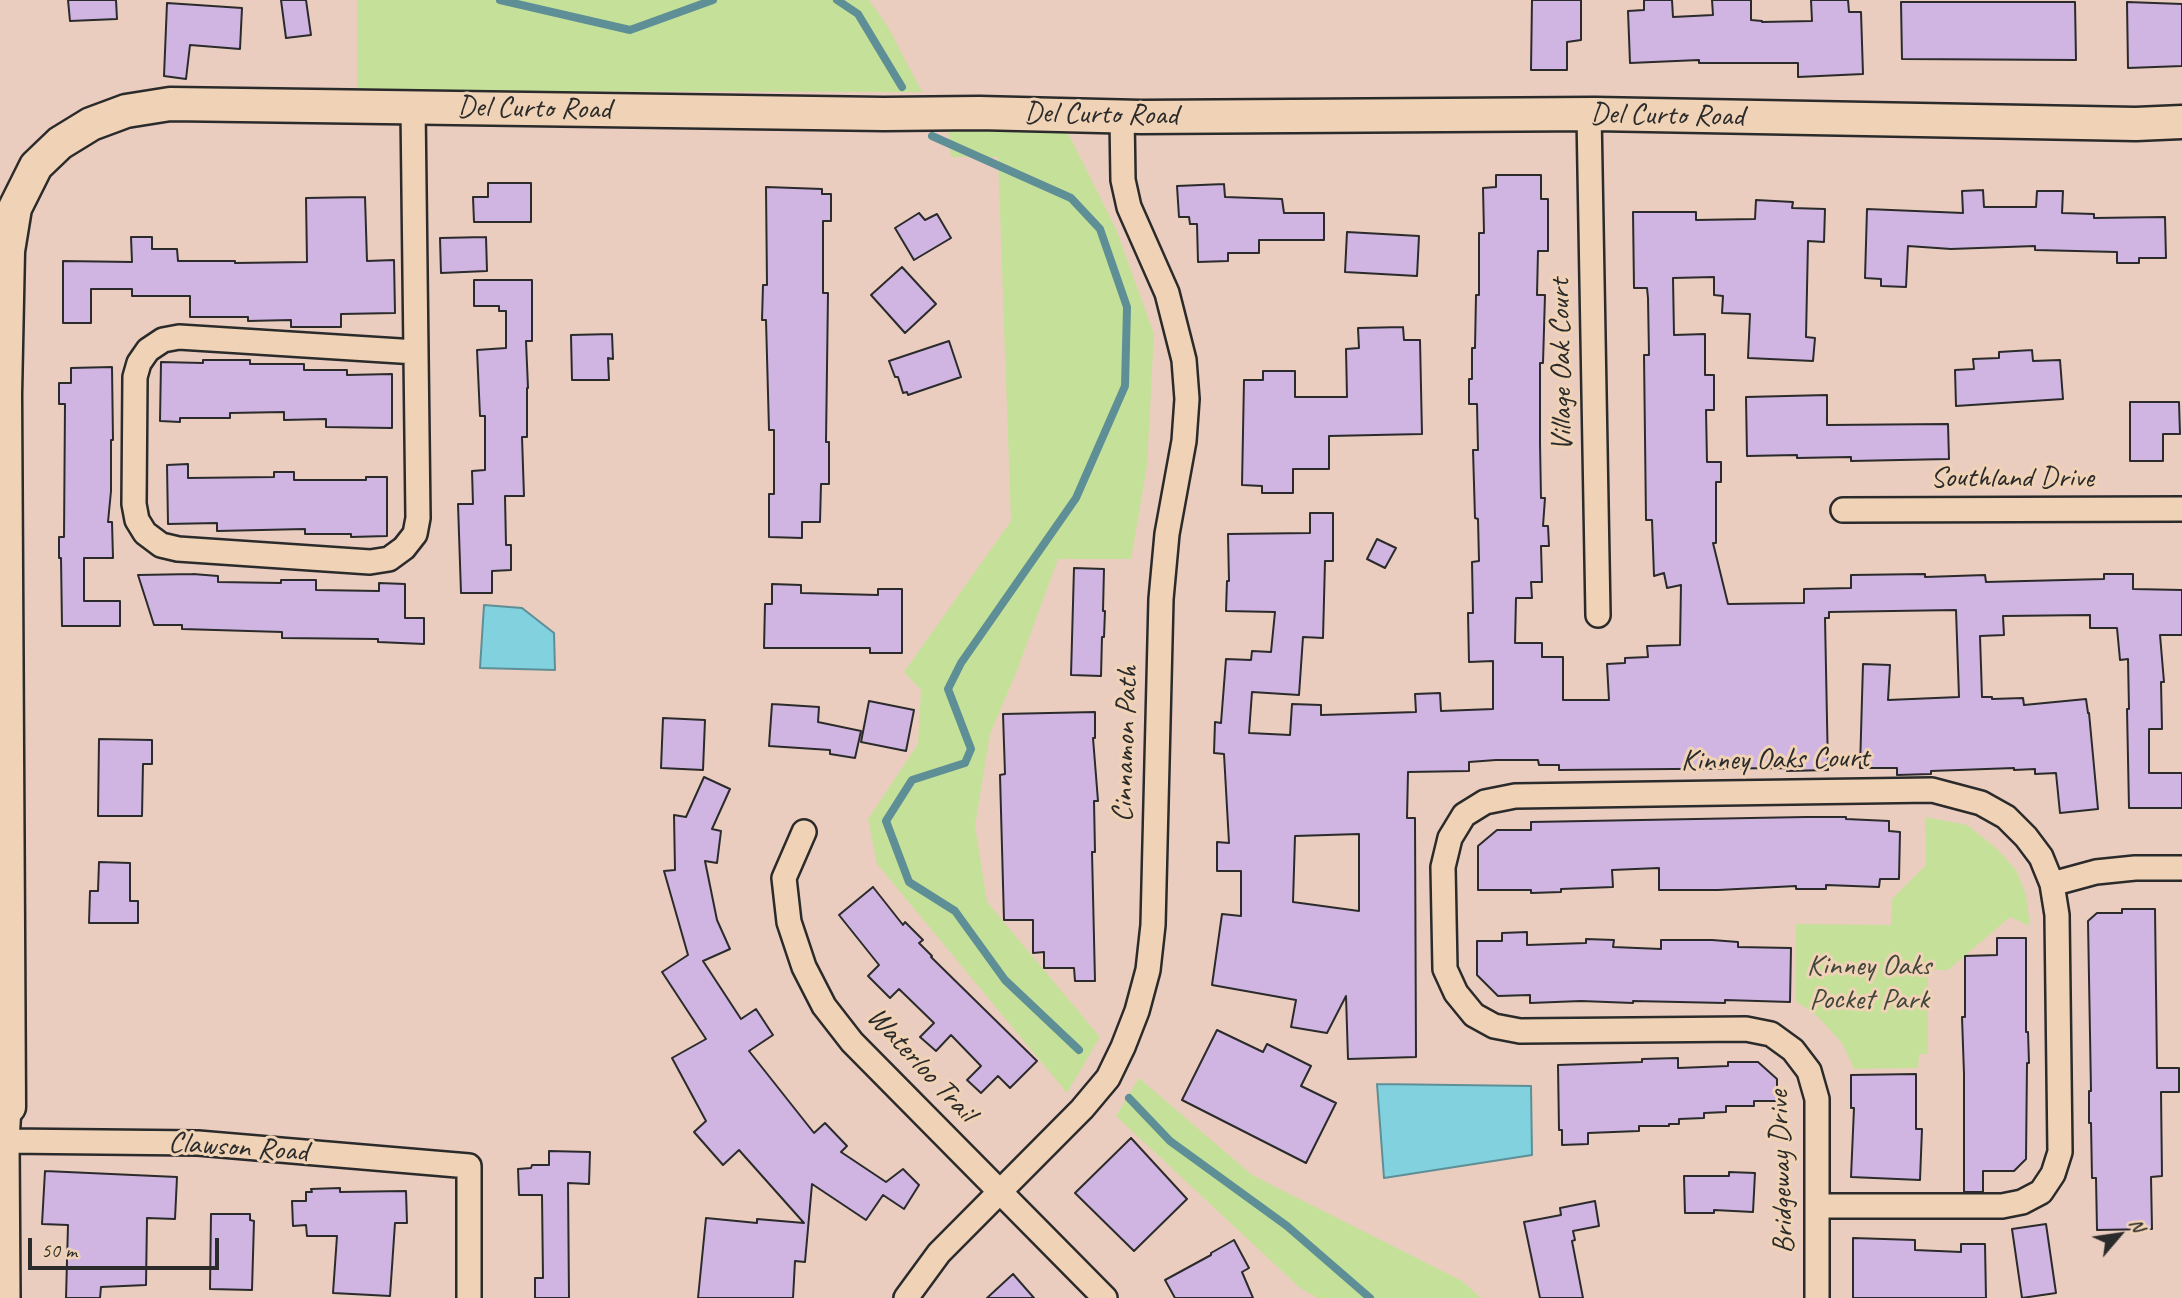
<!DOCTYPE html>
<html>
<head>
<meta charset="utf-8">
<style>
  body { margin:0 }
  #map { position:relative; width:2182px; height:1298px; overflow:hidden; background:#eacdbf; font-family:Caveat,sans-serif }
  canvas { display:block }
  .north { position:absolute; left:2084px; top:1200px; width:70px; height:70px; -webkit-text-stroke:5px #f0d3b6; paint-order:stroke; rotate:61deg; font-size:19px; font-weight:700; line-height:28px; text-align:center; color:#2b2b2b }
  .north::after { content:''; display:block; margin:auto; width:24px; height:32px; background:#2b2b2b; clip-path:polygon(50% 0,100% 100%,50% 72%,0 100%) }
  .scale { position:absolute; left:28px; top:1238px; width:191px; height:32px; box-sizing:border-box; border:4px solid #2b2b2b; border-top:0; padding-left:9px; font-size:21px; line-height:24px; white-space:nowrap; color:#2b2b2b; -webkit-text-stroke:5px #f0d3b6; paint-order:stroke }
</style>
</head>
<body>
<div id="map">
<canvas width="2182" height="1298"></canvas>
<div class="north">N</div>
<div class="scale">50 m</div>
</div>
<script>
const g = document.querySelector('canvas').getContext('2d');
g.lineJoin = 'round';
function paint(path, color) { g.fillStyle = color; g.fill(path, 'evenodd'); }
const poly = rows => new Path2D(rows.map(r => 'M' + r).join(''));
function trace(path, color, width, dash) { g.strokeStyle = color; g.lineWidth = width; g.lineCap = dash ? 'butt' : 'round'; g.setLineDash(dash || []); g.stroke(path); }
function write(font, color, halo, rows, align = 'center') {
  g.font = font + ' Caveat,sans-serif'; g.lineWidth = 6; g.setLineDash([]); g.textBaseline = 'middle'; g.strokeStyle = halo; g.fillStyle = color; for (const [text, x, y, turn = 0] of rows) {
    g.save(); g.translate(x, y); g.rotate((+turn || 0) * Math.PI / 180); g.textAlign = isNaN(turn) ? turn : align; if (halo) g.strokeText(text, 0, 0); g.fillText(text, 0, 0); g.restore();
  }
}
const green = poly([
  [357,0,869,0,888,27,922,92,357,91],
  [948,129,1067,131,1116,229,1154,334,1147,466,1131,559,1058,559,1016,673,990,734,975,826,987,902,1100,1037,1067,1093,877,864,868,819,918,744,921,690,904,672,1011,521,998,157,951,157],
  [1925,817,1967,825,1996,848,2016,870,2026,895,2030,926,2010,917,1948,970,1928,970,1928,1054,1919,1054,1918,1068,1854,1069,1842,1043,1818,1017,1796,1001,1796,924,1891,925,1892,899,1926,865],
  [1139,1078,1252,1175,1462,1281,1481,1298,1318,1298,1300,1288,1116,1116]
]);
const water = poly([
  [484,605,522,608,554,633,555,670,480,668,484,605],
  [1377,1084,1531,1086,1532,1155,1384,1178,1377,1084]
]);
const stream = poly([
  [500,0,630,30,713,0],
  [837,0,858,14,902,87],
  [932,136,1071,198,1100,229,1127,307,1125,386,1076,498,961,663,948,689,971,749,965,763,912,780,886,821,909,882,955,911,1005,980,1079,1050],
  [1129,1098,1170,1141,1287,1226,1370,1298]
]);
const building = poly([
  [68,0,116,0,117,19,70,21,68,0],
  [281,0,306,0,311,35,286,38,281,0],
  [1532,0,1581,0,1581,40,1567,42,1567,70,1531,70,1532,0],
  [1644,0,1672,0,1673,17,1713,15,1712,0,1751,0,1751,20,1762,21,1762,22,1812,21,1811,0,1848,0,1849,12,1861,12,1863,74,1798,77,1798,63,1699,63,1699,60,1630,63,1628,11,1644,10,1644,0],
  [1901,2,2075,2,2076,60,1902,59,1901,2],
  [2127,2,2182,4,2182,66,2128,68,2127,2],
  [167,3,242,8,240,49,190,45,186,79,164,76,167,3],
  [1496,175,1541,175,1541,199,1548,199,1548,251,1538,251,1537,295,1545,295,1543,363,1540,363,1540,443,1541,498,1545,498,1543,526,1548,526,1549,546,1541,546,1542,582,1531,582,1532,598,1516,598,1515,643,1542,643,1542,657,1563,657,1563,700,1609,700,1607,664,1625,663,1625,658,1648,657,1647,646,1680,645,1681,585,1667,588,1664,573,1654,576,1652,520,1646,520,1644,355,1649,355,1648,298,1647,288,1634,288,1633,212,1696,212,1696,220,1755,219,1756,200,1793,202,1792,208,1825,209,1824,242,1808,241,1806,337,1815,338,1813,361,1748,358,1750,314,1722,313,1723,296,1714,295,1714,277,1673,278,1674,335,1705,334,1705,375,1714,375,1714,410,1706,410,1707,462,1721,462,1721,482,1716,482,1716,543,1713,543,1728,604,1804,603,1804,589,1851,588,1851,575,1925,574,1925,577,1985,575,1986,582,2104,579,2104,574,2133,574,2133,589,2182,590,2182,635,2160,635,2164,682,2161,682,2162,729,2149,729,2149,773,2182,773,2182,808,2129,808,2127,709,2129,709,2128,659,2120,660,2117,628,2090,628,2090,615,2003,616,2004,635,1980,636,1982,697,1992,697,1992,699,2023,698,2024,705,2086,699,2088,713,2089,713,2098,809,2060,813,2056,773,2035,774,2035,769,2014,770,2014,768,1931,771,1931,774,1897,775,1897,768,1860,768,1863,664,1890,665,1888,700,1959,697,1956,610,1829,612,1829,618,1825,618,1828,770,1787,771,1787,768,1559,770,1559,765,1539,765,1538,760,1496,760,1469,762,1469,771,1408,772,1407,818,1415,818,1416,1057,1348,1059,1346,996,1327,1033,1291,1027,1296,1000,1212,985,1222,914,1241,916,1241,871,1217,871,1217,842,1229,843,1224,754,1214,753,1215,722,1221,723,1226,659,1251,660,1252,651,1271,652,1275,612,1226,611,1227,581,1229,581,1228,534,1310,533,1310,513,1333,513,1333,561,1325,561,1323,638,1303,637,1299,695,1252,692,1249,733,1290,735,1292,704,1321,705,1321,715,1416,712,1415,694,1440,693,1441,711,1493,709,1493,661,1469,662,1468,613,1473,613,1472,562,1479,561,1478,519,1475,518,1473,450,1478,450,1477,404,1469,404,1469,379,1472,379,1472,348,1475,348,1476,295,1479,295,1479,233,1484,233,1483,188,1496,187,1496,175],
  [1359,834,1359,911,1293,902,1295,836,1359,834],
  [488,183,531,183,531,222,474,222,473,197,488,197,488,183],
  [1224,184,1225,197,1282,199,1284,213,1324,213,1324,240,1259,240,1259,253,1228,253,1228,261,1198,262,1197,224,1190,224,1189,217,1179,217,1177,186,1224,184],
  [766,187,822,189,822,194,831,194,831,221,823,221,823,293,828,293,826,442,829,442,829,484,821,484,820,522,802,522,802,538,769,537,769,494,774,494,774,430,769,430,766,320,762,320,763,285,767,285,766,187],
  [1983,190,1984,207,2036,207,2037,191,2063,191,2062,213,2094,214,2094,218,2165,217,2166,258,2139,258,2139,263,2117,263,2117,252,2035,250,2035,246,1951,249,1908,246,1906,287,1881,286,1881,279,1865,278,1867,209,1963,213,1962,191,1983,190],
  [365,197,367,261,394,260,395,313,341,314,341,327,291,327,291,320,248,321,248,317,190,317,190,296,132,296,132,289,91,289,91,323,63,323,63,261,132,262,131,237,152,237,152,249,177,249,178,261,235,261,235,263,307,262,306,198,365,197],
  [919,213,925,220,937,214,951,238,914,260,895,228,919,213],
  [1347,232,1419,236,1417,276,1345,272,1347,232],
  [486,237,487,271,441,273,440,238,486,237],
  [902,267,936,304,905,333,871,295,902,267],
  [474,280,532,280,532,341,526,341,528,388,527,388,527,437,522,437,524,496,505,496,506,545,511,545,511,570,492,571,492,593,461,593,458,504,473,504,472,471,485,470,485,416,480,416,477,350,506,348,506,311,499,311,499,306,474,306,474,280],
  [1403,327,1404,340,1420,340,1422,434,1329,436,1329,469,1293,469,1293,493,1262,493,1262,486,1242,485,1244,380,1263,380,1263,371,1295,371,1295,397,1347,397,1346,349,1359,348,1358,328,1403,327],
  [612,334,613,359,608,358,609,380,572,380,571,335,612,334],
  [949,341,961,377,908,395,907,392,903,393,898,377,895,377,889,361,949,341],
  [2032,350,2033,361,2060,360,2063,399,1956,406,1955,370,1974,369,1973,359,1999,358,1999,352,2032,350],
  [203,360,250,360,250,364,304,364,304,370,347,370,347,375,392,374,392,428,326,427,326,419,284,420,284,412,230,413,230,418,180,418,180,422,160,421,161,362,203,363,203,360],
  [112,367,113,440,111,440,111,491,108,522,112,522,113,558,84,558,84,601,120,601,120,626,62,626,61,558,59,558,59,537,64,537,65,404,59,404,59,383,71,383,71,368,112,367],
  [1827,395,1827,425,1948,424,1949,459,1851,461,1851,457,1797,458,1797,455,1747,456,1746,397,1827,395],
  [2130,402,2179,402,2180,434,2163,434,2163,461,2130,461,2130,402],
  [188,464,188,478,274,477,274,472,294,472,294,480,366,480,366,477,387,477,387,536,351,537,351,534,305,534,305,529,217,531,217,523,168,524,167,465,188,464],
  [1377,539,1396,548,1385,568,1367,559,1377,539],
  [1074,568,1104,569,1103,611,1105,611,1104,637,1102,637,1101,676,1071,675,1074,568],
  [193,574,218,576,218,582,281,583,281,580,316,580,316,590,379,591,379,583,405,584,405,618,424,618,424,644,378,642,378,639,282,638,282,632,182,629,182,625,154,625,138,575,193,574],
  [772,584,801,585,801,593,878,595,878,589,902,589,902,653,870,653,870,648,764,648,765,604,772,604,772,584],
  [869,701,914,710,906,751,861,742,869,701],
  [772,704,819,707,818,722,861,731,855,758,830,754,830,750,769,746,772,704],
  [1095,712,1095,738,1093,738,1098,801,1094,801,1095,852,1092,852,1095,981,1075,981,1074,968,1044,968,1044,952,1033,953,1033,920,1004,920,1000,775,1005,774,1003,714,1095,712],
  [663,718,705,720,703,770,661,768,663,718],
  [99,739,152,740,152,764,143,764,142,816,98,816,99,739],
  [704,777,730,789,712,829,721,831,717,863,705,861,717,920,730,949,703,961,741,1019,756,1009,773,1035,749,1051,814,1133,825,1123,847,1146,841,1152,886,1182,903,1169,919,1185,904,1209,883,1195,866,1220,812,1184,805,1262,795,1261,793,1298,698,1298,706,1218,757,1223,757,1219,804,1223,739,1150,723,1165,694,1132,706,1121,672,1058,706,1039,662,972,688,955,664,871,675,870,674,815,686,817,704,777],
  [1806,817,1846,817,1846,819,1889,821,1889,831,1900,832,1899,879,1880,879,1879,887,1826,885,1826,889,1796,889,1796,886,1718,890,1659,890,1659,868,1612,870,1613,887,1561,889,1561,892,1531,893,1531,890,1478,890,1478,846,1497,830,1531,830,1531,822,1806,817],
  [99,862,130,863,130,901,138,901,138,923,89,923,90,891,98,891,99,862],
  [873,887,903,925,905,922,923,940,919,943,932,956,931,957,1037,1061,1010,1088,998,1076,981,1093,967,1080,981,1066,951,1035,936,1051,920,1037,934,1023,899,989,890,998,868,976,879,965,839,915,873,887],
  [2122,909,2155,909,2157,1068,2179,1068,2179,1092,2161,1092,2162,1176,2151,1177,2152,1229,2097,1230,2096,1178,2092,1178,2091,1123,2089,1123,2089,1091,2091,1091,2088,921,2097,913,2122,913,2122,909],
  [1527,932,1527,945,1586,943,1586,939,1614,940,1613,947,1661,949,1661,940,1712,940,1738,942,1738,947,1791,948,1790,1002,1725,1000,1725,1003,1633,1001,1633,1003,1581,1001,1530,1003,1530,995,1498,996,1477,975,1477,941,1502,941,1502,933,1527,932],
  [1997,938,2026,938,2026,1032,2028,1032,2029,1063,2027,1063,2026,1159,2014,1171,1983,1171,1983,1192,1964,1192,1964,1074,1962,1017,1965,1017,1965,956,1997,955,1997,938],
  [1217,1030,1263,1052,1267,1044,1311,1066,1301,1086,1336,1103,1306,1163,1182,1100,1217,1030],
  [1678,1058,1678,1068,1728,1066,1728,1062,1758,1062,1777,1079,1777,1101,1754,1101,1754,1106,1726,1106,1726,1112,1704,1113,1704,1118,1679,1119,1679,1124,1669,1124,1669,1126,1639,1126,1639,1131,1588,1133,1588,1144,1562,1145,1562,1130,1559,1130,1558,1065,1642,1062,1642,1059,1678,1058],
  [1916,1074,1916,1129,1922,1129,1920,1180,1851,1177,1854,1108,1851,1108,1851,1075,1916,1074],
  [1131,1138,1187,1199,1134,1251,1075,1193,1131,1138],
  [549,1151,590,1152,589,1184,568,1183,569,1298,535,1298,535,1278,543,1278,542,1195,519,1195,518,1169,531,1168,532,1165,549,1165,549,1151],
  [45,1171,177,1177,175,1219,147,1218,146,1285,101,1287,100,1298,66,1298,68,1225,42,1224,45,1171],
  [1729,1172,1755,1173,1753,1212,1714,1210,1714,1213,1685,1213,1684,1176,1729,1176,1729,1172],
  [340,1188,340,1192,406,1191,407,1223,395,1223,390,1296,333,1293,337,1236,307,1236,306,1225,293,1226,292,1201,306,1201,306,1192,312,1192,311,1189,340,1188],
  [1595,1201,1599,1226,1573,1231,1575,1240,1572,1241,1583,1298,1540,1298,1524,1222,1561,1215,1560,1208,1595,1201],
  [211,1214,250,1214,250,1220,254,1221,252,1290,210,1289,211,1214],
  [2046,1224,2056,1293,2022,1298,2012,1229,2046,1224],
  [1853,1238,1915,1240,1915,1250,1961,1252,1961,1244,1985,1244,1986,1298,1853,1298,1853,1238],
  [1234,1240,1249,1268,1242,1272,1253,1298,1175,1298,1165,1280,1211,1255,1211,1253,1234,1240],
  [1013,1274,1034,1298,987,1298,1013,1274]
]);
const street = poly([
  [413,107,418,518,415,534,404,548,389,559,370,562,178,549,161,545,145,533,137,520,134,504,135,377,139,363,148,350,163,340,179,337,416,352],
  [1589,114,1598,615],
  [1843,510,2182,509],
  [804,832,784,878,789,922,804,967,824,1006,852,1042,1105,1298],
  [2052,884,2096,872,2135,868,2182,868],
  [7,1141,198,1143,469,1166,469,1298],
  [8,1298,7,1141,9,1107],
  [906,1298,939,1253,1082,1109,1108,1078,1123,1047,1137,1011,1148,970,1153,925,1161,599,1167,534,1184,441,1187,399,1184,360,1167,293,1129,207,1123,180,1122,117],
  [1817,1298,1817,1099,1809,1071,1793,1050,1771,1034,1746,1029,1520,1031,1494,1026,1474,1015,1456,993,1445,969,1443,867,1450,838,1464,815,1485,802,1515,796,1932,790,1981,803,2006,817,2026,837,2041,857,2052,884,2057,915,2060,1152,2053,1174,2041,1192,2022,1202,2002,1206,1818,1206]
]);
const secondary = poly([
  [0,1107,9,1107,5,394,8,251,15,208,36,166,60,143,91,124,126,111,170,104,884,114,979,113,1141,117,1595,114,2136,124,2182,122]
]);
const streetNames = [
  ["Del Curto Road",534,109,1],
  ["Del Curto Road",1101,115,1],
  ["Del Curto Road",1667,116,1],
  ["Village Oak Court",1562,365,-91],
  ["Southland Drive",2012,478],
  ["Cinnamon Path",1126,744,-88],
  ["Kinney Oaks Court",1775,760,-1],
  ["Waterloo Trail",921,1065,47],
  ["Clawson Road",238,1148,4],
  ["Bridgeway Drive",1782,1172,-92]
];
const parkNames = [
  ["Kinney Oaks",1869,966],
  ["Pocket Park",1869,1000]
];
paint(green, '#c5e199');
paint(water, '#82d1de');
trace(water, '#5f8f96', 2);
trace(stream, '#5f8f96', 8);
paint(building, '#d0b4e2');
trace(building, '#2b2b2b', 2);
trace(street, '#2b2b2b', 28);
trace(secondary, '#2b2b2b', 37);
trace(street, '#f0d3b6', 23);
trace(secondary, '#f0d3b6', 32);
write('30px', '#2b2b2b', '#f0d3b6', streetNames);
write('30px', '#42463c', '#f0d3b6', parkNames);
</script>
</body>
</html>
